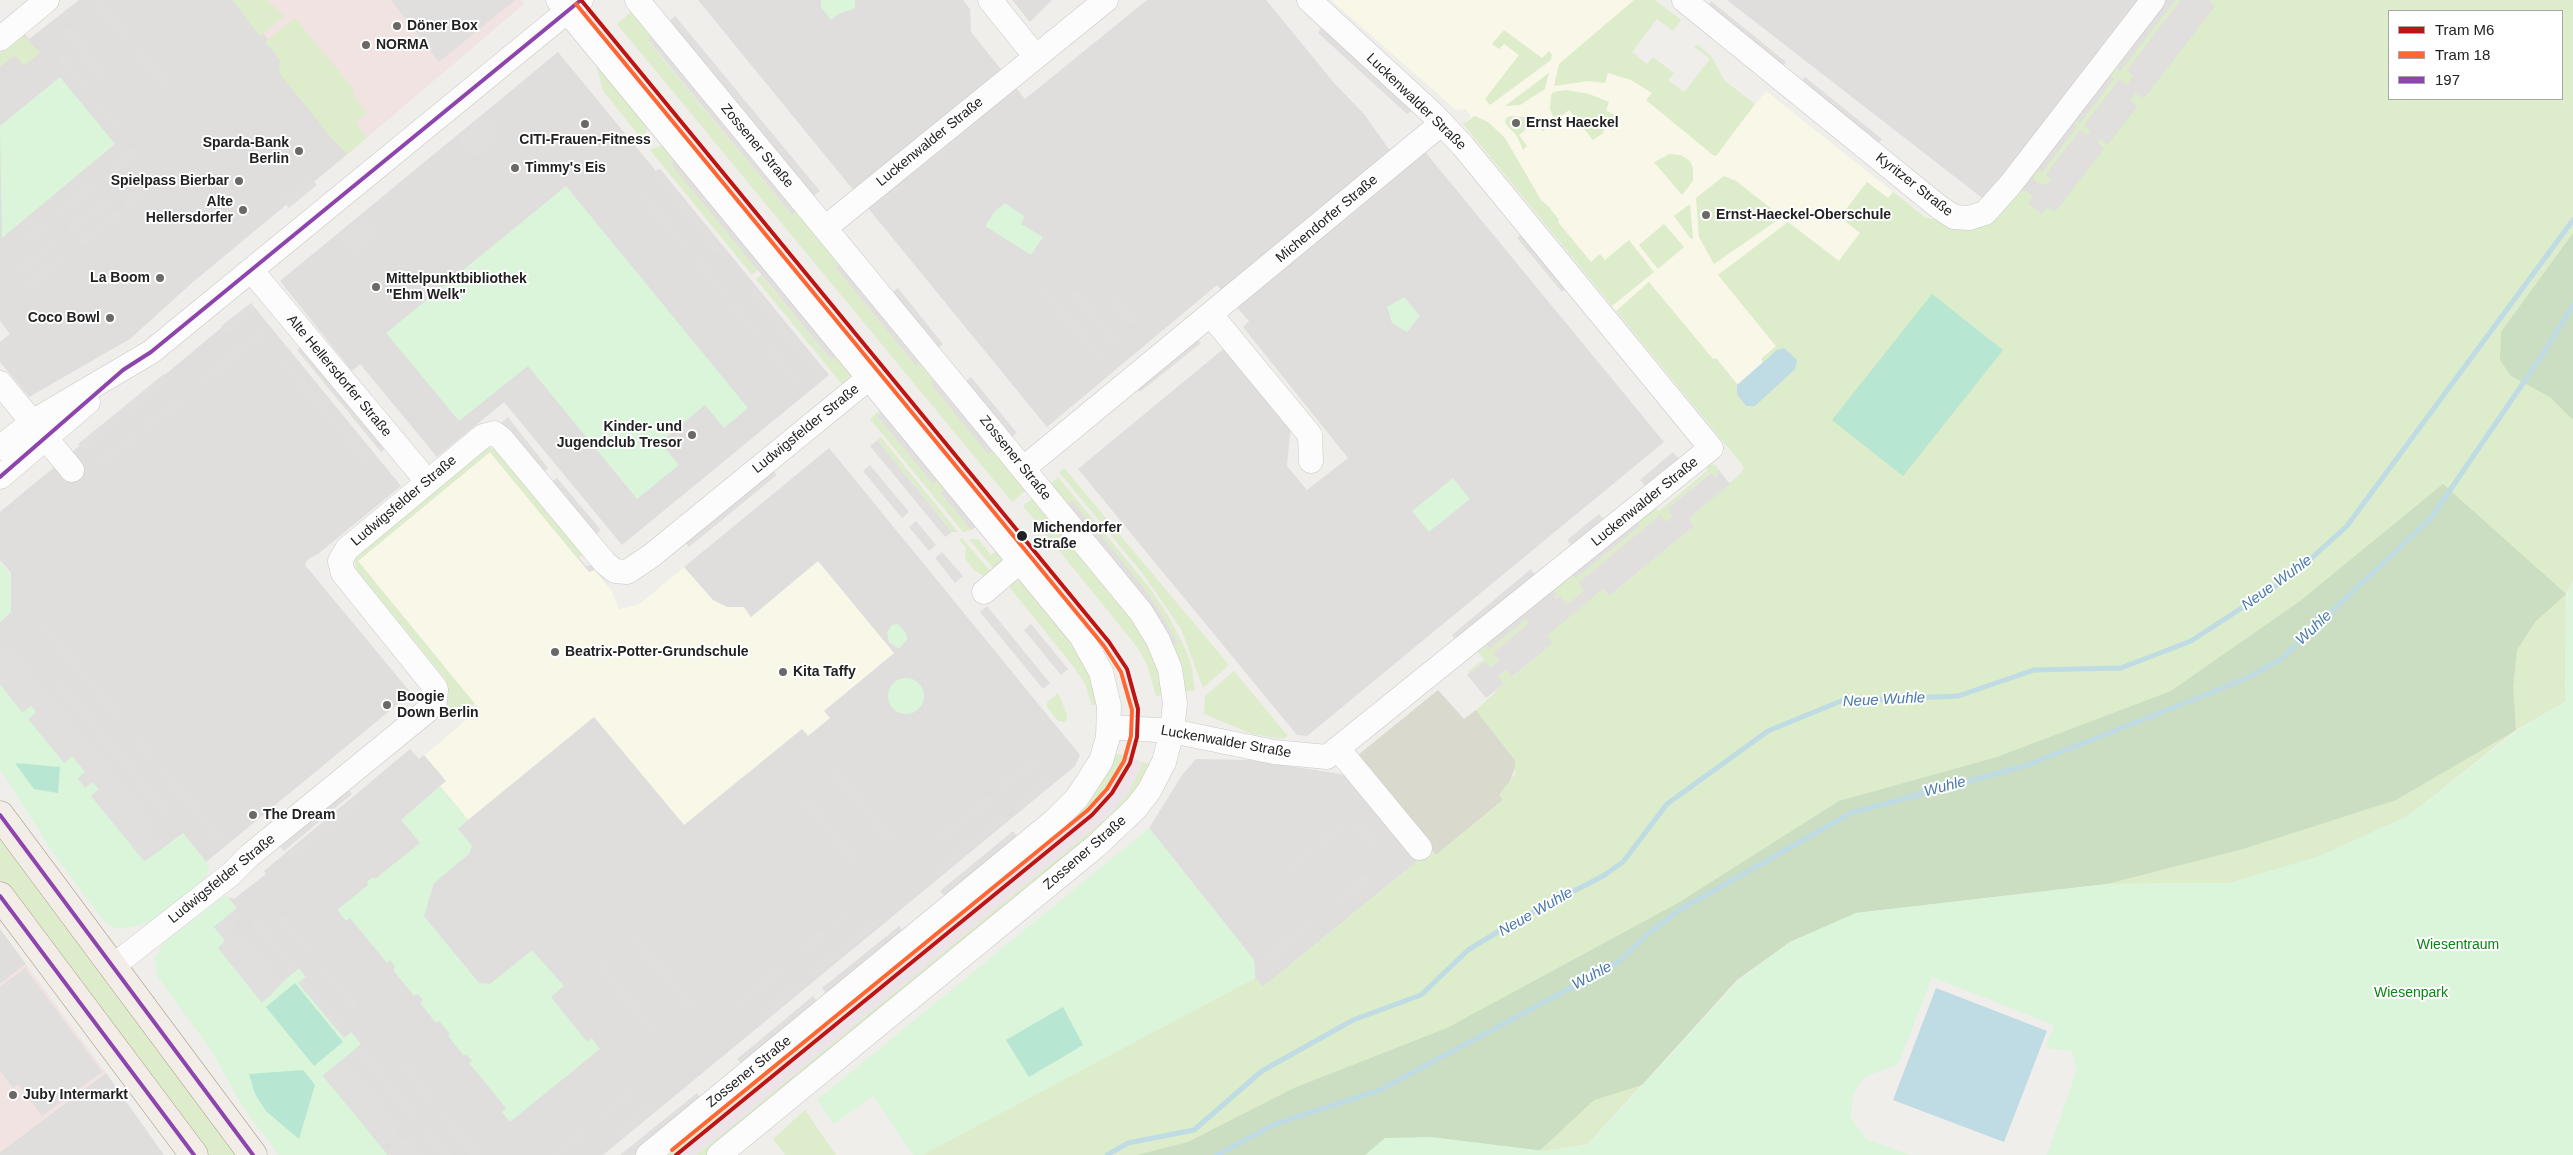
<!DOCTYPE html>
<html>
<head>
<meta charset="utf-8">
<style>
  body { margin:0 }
  #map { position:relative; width:2573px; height:1155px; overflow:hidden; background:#f0eeeb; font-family:Helvetica,sans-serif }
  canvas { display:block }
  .legend { position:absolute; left:2388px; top:10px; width:175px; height:90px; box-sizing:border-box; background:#fff; border:1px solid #a7a7a7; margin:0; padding:6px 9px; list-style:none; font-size:15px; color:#222 }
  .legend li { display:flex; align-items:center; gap:10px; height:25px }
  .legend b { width:25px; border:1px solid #a7a7a7 }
</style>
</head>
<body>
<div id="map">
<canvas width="2573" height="1155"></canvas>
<ul class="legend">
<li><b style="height:6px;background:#be1414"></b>Tram M6</li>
<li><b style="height:6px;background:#f63"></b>Tram 18</li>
<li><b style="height:6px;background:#8e44ad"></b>197</li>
</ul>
</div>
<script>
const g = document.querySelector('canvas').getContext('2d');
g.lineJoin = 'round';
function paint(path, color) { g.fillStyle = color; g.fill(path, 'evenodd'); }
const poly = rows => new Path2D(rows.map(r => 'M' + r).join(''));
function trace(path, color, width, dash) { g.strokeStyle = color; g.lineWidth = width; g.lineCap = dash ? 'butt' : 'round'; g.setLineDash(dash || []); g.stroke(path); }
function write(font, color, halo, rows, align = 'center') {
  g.font = font + ' Helvetica,sans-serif'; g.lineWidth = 4; g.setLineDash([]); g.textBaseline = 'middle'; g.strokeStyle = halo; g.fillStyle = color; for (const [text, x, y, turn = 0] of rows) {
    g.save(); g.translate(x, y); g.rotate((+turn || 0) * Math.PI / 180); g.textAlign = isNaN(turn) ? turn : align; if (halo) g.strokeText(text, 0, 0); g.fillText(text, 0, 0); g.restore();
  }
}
const residential = poly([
  [79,0,236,0,356,147,193,282,130,339,29,397,0,362,0,342,10,334,0,321,0,53,25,34,29,39],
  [698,0,963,0,970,9,971,32,1025,99,1147,0,1266,0,1335,84,1364,114,1391,152,1412,136,1664,442,1307,736,1297,735,1078,469,1228,345,1291,424,1287,466,1307,490,1348,458,1243,327,1249,321,1217,285,1047,427],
  [1012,0,1052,0,1030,22],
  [1727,0,2249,0,2053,253],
  [558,52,656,171,660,169,829,375,622,545,504,402,437,457,360,364,352,371,280,281],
  [251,303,401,486,318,554,308,559,305,565,411,693,205,863,146,863,0,692,0,622,11,612,11,573,0,560,0,512],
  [829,448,1080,755,1075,766,603,1155,382,1155,192,923,228,897,234,899,266,874,264,871,410,749,419,759,479,709,490,451,586,566,592,565,609,586,619,609,639,604],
  [1196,759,1250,760,1341,774,1347,777,1420,859,1263,987,1255,978,1254,960,1149,828,1182,775],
  [0,929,26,964,0,984],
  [106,1073,164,1155,0,1155,0,1152]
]);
const commercial = poly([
  [236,0,522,0,524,4,356,147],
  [26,964,106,1073,0,1152,0,984]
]);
const industrial = poly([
  [1128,757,1143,762,1127,795,1104,820,696,1155,672,1155,1082,817,1110,789]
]);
const education = poly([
  [1331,0,1647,0,1612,36,1722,146,1766,91,1893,192,1842,256,1736,457,1463,124,1471,118,1466,109,1456,110],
  [490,452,589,572,595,570,611,589,619,609,639,604,684,567,713,600,727,607,744,607,751,617,818,561,894,653,824,711,830,718,808,736,802,729,684,825,594,717,468,820,440,786,446,781,424,755,479,709,358,561]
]);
const construction = poly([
  [1438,690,1464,719,1476,710,1515,760,1516,765,1503,800,1436,855,1363,767,1358,755]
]);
const grass = poly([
  [232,0,267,0,284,16,260,36],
  [1634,0,1655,0,1681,20,1673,31,1657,19,1632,52,1647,64,1653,57,1674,73,1668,80,1684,92,1710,59,1694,47,1698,45,1712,57,1724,80,1755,104,1716,156,1713,155,1646,100,1652,93,1631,80,1608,73,1605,83,1589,81,1554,86,1559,64],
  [2175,0,2181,0,2127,70,2134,76,2127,85,2120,79,2084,125,2091,131,2087,135,2080,130,2046,175,2053,181,2044,185,2036,182,2032,176,2034,166,2042,172,2076,127,2069,121,2072,117,2080,122,2114,79,2106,73,2113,65,2121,70],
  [2208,0,2573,0,2573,581,2566,594,2565,702,2516,730,2408,816,2320,856,2230,883,2107,884,1856,913,1790,942,1737,980,1588,1144,1545,1151,1431,1137,1365,1155,922,1155,1255,978,1263,987,1431,850,1436,855,1503,800,1499,795,1515,774,1515,760,1476,710,1504,684,1498,677,1507,670,1513,677,1552,643,1546,636,1603,589,1609,596,1694,526,1689,518,1741,473,1744,467,1616,311,1649,282,1713,359,1716,358,1738,385,1736,388,1777,350,1763,362,1761,359,1776,346,1718,275,1788,222,1839,261,1860,233,1840,217,1867,182,1888,198,1893,192,1926,218,1942,220,2024,190,2034,196,2042,213,2104,149,2097,143,2100,139,2108,144,2137,107,2130,100,2136,92,2144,98,2215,6],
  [2389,11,2562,11,2562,99,2389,99],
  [634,9,655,34,648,41,791,214,799,209,842,260,835,267,916,366,924,361,937,377,930,383,988,453,996,448,1029,488,1012,502,617,24],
  [295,18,355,91,352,94,367,113,355,122,367,138,347,154,334,141,279,73,280,60,265,42],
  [1504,30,1542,58,1549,51,1552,55,1551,60,1490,105,1485,99,1519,55,1504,44,1499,49,1492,44],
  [22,34,40,53,24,66,15,55,0,67,0,53],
  [604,35,995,511,990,514,600,38],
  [593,54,647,124,647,131,641,138,603,91],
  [1549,73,1545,89,1520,105,1505,106],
  [1566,90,1589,94,1609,102,1606,111,1621,117,1614,130,1605,126,1603,133,1593,140,1569,110,1555,121,1550,109,1551,96,1553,92],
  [1475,116,1488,122,1505,138,1541,200,1549,207,1559,220,1558,222,1591,262,1600,254,1605,260,1629,240,1654,272,1612,306,1463,124],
  [1510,116,1536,118,1549,126,1543,131,1536,122,1519,135,1527,146,1523,150,1517,136,1505,123,1506,118],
  [662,145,678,156,670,163,765,263,752,275,650,150],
  [1670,154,1681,155,1690,161,1693,168,1693,181,1682,195,1654,162],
  [1724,176,1736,181,1782,217,1714,264,1699,237,1696,198],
  [1690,204,1693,238,1691,239,1674,216],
  [1664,224,1684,247,1658,269,1639,245],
  [761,275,831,360,840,354,852,373,845,388,756,279],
  [884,407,886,409,877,416,933,484,941,477,948,486,940,493,971,530,963,532,870,419],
  [881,437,958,532,952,532,877,440],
  [488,447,498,451,583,554,578,559,490,452,358,561,475,704,446,717,441,715,448,698,446,680,356,569,354,557],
  [1702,463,1715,465,1718,469,1717,480,1710,473,1667,509,1673,516,1666,523,1660,516,1578,583,1584,591,1567,604,1560,596,1556,599,1551,587,1569,572,1575,579,1641,525,1635,518,1652,504,1659,511,1708,470],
  [1064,468,1229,665,1203,688,1181,629,1143,574,1059,472],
  [1058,477,1150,588,1169,617,1187,652,1192,668,1195,690,1182,692,1168,647,1178,643,1158,608,1072,500,1063,507,1047,487],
  [1035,496,1121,601,1150,644,1166,695,1156,696,1147,665,1138,648,1023,506],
  [962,538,993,574,983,576,974,570,965,559,966,548,959,539],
  [969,539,978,539,991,555,1000,548,1003,560,997,573],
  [1018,581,1025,583,1086,659,1099,704,1092,705,1085,684,1073,666,1006,583],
  [1526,619,1530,623,1493,653,1499,661,1490,668,1484,661,1469,673,1468,671,1484,659,1476,650,1485,642,1490,649],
  [1234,671,1287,735,1287,737,1283,739,1252,734,1204,714,1205,696],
  [1058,693,1067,714,1067,720,1064,722,1058,721,1047,707,1047,702],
  [1112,752,1128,757,1125,766,1110,789,1082,817,672,1155,659,1155,1029,851],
  [1143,762,1154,765,1128,806,707,1155,696,1155,1104,820,1127,795],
  [0,833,242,1155,208,1155,203,1151,0,883],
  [805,1110,836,1155,785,1155,773,1139]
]);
const forest = poly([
  [2573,233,2573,420,2550,397,2511,376,2500,360,2501,332],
  [2443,484,2566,594,2535,622,2517,650,2513,687,2516,730,2396,800,2243,849,2107,884,1856,913,1790,942,1737,980,1642,1085,1594,1100,1535,1155,1137,1155,1188,1142,1294,1088,1447,1028,1678,903,1839,801,1997,757,2171,691,2300,601]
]);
const park = poly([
  [821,0,855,0,855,8,838,14,831,20,821,7],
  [60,77,115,144,2,238,0,126],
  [566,186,748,408,724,428,705,405,660,442,679,465,637,499,528,366,459,421,386,333],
  [1005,203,1025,217,1021,224,1043,237,1031,255,985,226,995,211],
  [1404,297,1420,316,1407,332,1392,323,1387,307],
  [1453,478,1470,499,1429,532,1412,511],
  [0,561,11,575,11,612,0,622],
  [2573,582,2573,1155,2047,1155,2077,1069,2072,1051,2045,1048,2054,1025,1932,977,1898,1065,1864,1077,1853,1094,1851,1117,1866,1139,1910,1155,1365,1155,1385,1138,1431,1137,1545,1151,1588,1145,1738,981,1790,942,1856,913,2107,884,2230,883,2320,856,2408,816,2517,731,2565,702,2567,594],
  [898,624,906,633,907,639,899,649,889,642,887,632,892,625],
  '888 696a18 18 0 1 1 36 0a18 18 0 1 1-36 0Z',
  [0,684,22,712,31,705,37,713,29,720,64,762,72,756,86,772,78,778,93,782,99,789,91,796,145,861,183,833,209,865,207,875,202,882,154,920,144,924,121,929,113,927,102,919,52,851,0,769],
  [440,786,468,820,458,829,472,846,469,854,434,883,424,916,479,983,490,984,532,950,564,986,551,997,587,1042,592,1038,600,1049,510,1122,502,1112,506,1108,469,1063,472,1061,466,1054,464,1056,448,1036,450,1034,439,1021,436,1023,420,1003,423,1000,418,994,414,996,393,970,395,967,390,960,387,963,350,918,346,921,337,910,368,885,367,882,373,877,375,879,420,843,401,820],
  [1149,828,1254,960,1255,978,922,1155,913,1155,873,1096,834,1124,817,1100],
  [226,895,237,908,214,927,270,997,276,987,299,968,306,977,299,983,344,1038,351,1032,361,1044,323,1076,388,1155,279,1155,244,1109,211,1050,157,976,155,958,164,942]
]);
const pitch = poly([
  [1932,294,2003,350,1903,476,1832,420],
  [15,763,60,767,58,793,34,789],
  [295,983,343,1042,314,1066,266,1007],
  [1063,1007,1083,1045,1029,1077,1006,1040],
  [303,1070,315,1085,299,1139,266,1111,255,1094,249,1074]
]);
const parking = poly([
  [96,0,102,0,130,33,121,40,91,4],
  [391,0,515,0,439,62],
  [2132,0,2140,6,2104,52,2097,45],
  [2163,0,2175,0,2120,71,2113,65],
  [2181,0,2208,0,2215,6,2144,98,2135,93,2130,100,2137,106,2107,144,2100,139,2097,142,2104,149,2055,212,2047,206,2042,214,2028,203,2034,196,2029,192,2036,182,2044,185,2052,181,2046,175,2080,130,2087,135,2091,131,2084,125,2120,79,2127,85,2134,77,2127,70],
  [1711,1,1786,62,1780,69,1705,8],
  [675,16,820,191,811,198,666,24],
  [1324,23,1415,108,1407,114,1318,33],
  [70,26,110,74,100,81,61,33],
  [655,34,799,209,792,215,648,40],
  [139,44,171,83,162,90,130,51],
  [64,54,92,88,85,94,57,60],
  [2089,55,2097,61,2060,108,2053,102],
  [2106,73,2114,79,2080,123,2072,117],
  [1805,77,1882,139,1876,147,1799,85],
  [102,101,125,129,118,135,95,107],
  [486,115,502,135,473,159,457,139],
  [972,119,977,128,917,176,910,170],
  [2069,121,2077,127,2042,172,2034,166],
  [2020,144,2027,150,1993,194,1986,188],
  [133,146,139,154,105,182,99,174],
  [678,156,840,354,831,360,670,163],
  [146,163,152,170,118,198,112,191],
  [662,173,723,250,716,256,655,179],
  [308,174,317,185,289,208,280,198],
  [156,175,162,183,128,211,122,203],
  [902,176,906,187,876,211,867,204],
  [94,179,100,186,58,219,53,212],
  [1386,180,1392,187,1343,228,1337,221],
  [644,189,693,248,686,254,637,195],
  [107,194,113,202,72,235,66,227],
  [118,208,124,215,83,248,77,241],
  [366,213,383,234,355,257,338,236],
  [42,219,48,227,27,245,21,237],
  [1524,232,1569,286,1562,292,1517,238],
  [55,237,61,244,20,277,14,270],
  [65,250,71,257,30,290,24,283],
  [698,254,728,291,721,297,691,260],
  [842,260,924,361,916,366,835,267],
  [1043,281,1105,355,1097,362,1035,287],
  [753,285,823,371,816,377,746,291],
  [898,288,943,344,935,351,889,295],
  [1077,289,1121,341,1113,348,1069,295],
  [1116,294,1138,320,1130,327,1108,301],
  [735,300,766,337,758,343,727,306],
  [251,303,257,311,228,335,221,326],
  [258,328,265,337,202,388,196,380],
  [1194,336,1201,343,1140,392,1134,385],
  [304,344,388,445,381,452,297,350],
  [771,344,805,385,798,391,764,350],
  [287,358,371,459,364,465,279,364],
  [164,374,170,382,84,452,78,444],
  [937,377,996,448,988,454,930,383],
  [971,377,1017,433,1008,439,962,384],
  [178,393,185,402,147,433,140,425],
  [886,409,941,477,933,484,877,416],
  [508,417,548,468,542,474,500,424],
  [132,431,139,439,103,469,96,461],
  [877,440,952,532,945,537,870,446],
  [1673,452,1680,460,1647,488,1640,480],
  [870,465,909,512,902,518,863,471],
  [771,468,777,475,689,547,683,540],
  [1718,469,1730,484,1689,518,1694,526,1609,596,1603,589,1547,636,1553,643,1512,677,1507,670,1498,676,1504,684,1486,698,1467,675,1485,661,1490,668,1499,661,1493,653,1529,623,1526,619,1490,649,1485,642,1551,587,1557,594,1554,596,1556,599,1560,596,1567,604,1584,591,1578,583,1660,515,1666,522,1673,516,1667,509,1711,473,1717,479],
  [557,478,601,530,593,536,549,484],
  [948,486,980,524,971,530,940,493],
  [1072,500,1143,587,1158,608,1178,643,1168,647,1063,507],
  [1599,514,1606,522,1574,548,1567,540],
  [1635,518,1641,525,1575,579,1569,572],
  [916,521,936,545,929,551,909,527],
  [942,552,963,576,955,583,935,558],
  [1531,569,1537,577,1459,643,1452,635],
  [987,606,1050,683,1043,689,980,612],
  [45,620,123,715,116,721,37,626],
  [1031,624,1068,669,1061,675,1024,630],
  [8,641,157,823,147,831,161,847,144,861,91,796,99,789,93,782,85,788,78,779,85,772,72,756,64,763,28,719,37,712,31,706,23,712,0,684,0,647],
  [59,675,171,809,162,817,51,682],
  [139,735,159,759,152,766,131,741],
  [1034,755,1040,763,1002,793,996,786],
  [166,766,224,836,216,843,158,772],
  [837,767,896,838,888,845,829,773],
  [1048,774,1054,781,1018,812,1011,805],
  [346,787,352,794,284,851,278,844],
  [988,794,994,801,942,844,936,837],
  [807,795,864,864,857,871,799,802],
  [355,797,361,804,293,862,287,854],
  [1002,812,1008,819,941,873,936,866],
  [1360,819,1382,843,1374,849,1363,836,1360,838,1351,827],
  [1341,820,1347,828,1321,849,1315,842],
  [1013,831,1020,840,947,899,940,891],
  [1310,845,1316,853,1292,873,1285,865],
  [1364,873,1371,881,1341,906,1335,898],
  [237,908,243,917,236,923,232,933,234,936,242,930,284,981,262,1003,218,948,225,941,214,927],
  [849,908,855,915,832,933,826,926],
  [284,914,317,953,310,959,277,920],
  [876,915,882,922,813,978,808,971],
  [257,918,299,968,292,974,250,924],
  [1308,919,1314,927,1269,964,1263,956],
  [899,926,905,934,828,996,822,988],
  [822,929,828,936,799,960,793,953],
  [636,932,695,1004,688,1010,628,938],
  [602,960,661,1033,654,1039,594,966],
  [785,960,791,967,735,1013,729,1007],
  [323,962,359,1005,352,1011,316,968],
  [25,968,102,1072,42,1116,18,1084,13,1088,0,1071,0,987],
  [306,977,346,1026,339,1032,298,983],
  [799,978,806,986,761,1023,754,1015],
  [813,996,819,1004,743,1066,737,1059],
  [361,1044,418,1113,410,1120,354,1051],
  [346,1057,402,1126,395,1132,402,1140,410,1135,426,1155,388,1155,386,1153,392,1147,389,1143,382,1148,323,1075],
  [406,1059,436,1098,428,1104,397,1066],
  [631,1086,637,1093,599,1125,593,1117],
  [697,1093,703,1100,634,1155,620,1155],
  [649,1102,655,1110,614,1143,608,1135],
  [443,1106,483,1155,469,1155,435,1113],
  [425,1122,452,1155,439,1155,417,1128],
  [580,1128,586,1136,562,1155,556,1155,552,1151]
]);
const water = poly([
  [1784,348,1797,360,1795,369,1755,406,1746,406,1737,394,1737,385,1777,350],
  [1936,988,2047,1031,2004,1142,1893,1100]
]);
const stream = poly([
  [1107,1155,1128,1143,1194,1130,1262,1071,1353,1020,1421,995,1468,950,1514,922,1603,876,1623,862,1667,804,1768,731,1841,701,1958,696,2034,670,2121,668,2191,641,2294,574,2347,526,2573,220],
  [1217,1155,1275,1124,1380,1090,1617,963,1650,932,1681,909,1851,813,2028,765,2245,679,2281,659,2431,518,2543,354,2573,305]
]);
const minor = poly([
  [558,0,1081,636,1101,672,1109,706,1108,737,1101,761,1077,798,1054,821,648,1155],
  [637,0,1141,612,1158,640,1170,669,1175,703,1172,731,1164,762,1149,791,1136,808,1096,846,719,1155],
  [990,0,1036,57],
  [1684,0,1939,207,1954,217,1969,218,1985,213,2010,185,2153,0],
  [0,39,47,0],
  [825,228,1106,0],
  [251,270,427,481],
  [1211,315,1310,435,1311,461],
  [0,383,72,470],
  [0,448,32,422,151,352,581,0],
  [1024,468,1442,123],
  [0,477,88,402],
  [984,592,1019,562],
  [1109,727,1172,731,1274,752,1327,757,1711,448,1463,146,1433,114,1309,0],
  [1339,750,1420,848],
  [112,967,231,874,249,856,428,710,435,701,436,689,430,681,343,573,340,561,347,549,483,436,494,433,501,438,605,563,615,571,627,572,651,556,869,378]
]);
const major = poly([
  [0,815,253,1155],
  [0,896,194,1155]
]);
const bus1 = poly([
  [0,477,123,370,151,352,581,0],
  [0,815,253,1155],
  [0,896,194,1155]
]);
const tram1 = poly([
  [581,0,1109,642,1127,669,1138,709,1137,737,1130,763,1112,793,1092,815,676,1155]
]);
const tram2 = poly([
  [576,4,1104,646,1121,672,1132,710,1131,736,1124,761,1107,789,1088,810,672,1150]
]);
const markers = [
  [397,26,5,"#6a6968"],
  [366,45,5,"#6a6968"],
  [1516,123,5,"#6a6968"],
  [585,124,5,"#6a6968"],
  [299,151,5,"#6a6968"],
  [515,168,5,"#6a6968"],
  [239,181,5,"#6a6968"],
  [243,210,5,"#6a6968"],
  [1706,215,5,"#6a6968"],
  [160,278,5,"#6a6968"],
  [376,287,5,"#6a6968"],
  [110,318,5,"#6a6968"],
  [692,435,5,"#6a6968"],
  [1022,536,6,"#222"],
  [555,652,5,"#6a6968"],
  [783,672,5,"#6a6968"],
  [387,705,5,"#6a6968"],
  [253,815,5,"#6a6968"],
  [13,1095,5,"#6a6968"]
];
const poiNames = [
  ["Döner Box",407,26],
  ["NORMA",376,45],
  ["Ernst Haeckel",1526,123],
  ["CITI-Frauen-Fitness",585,140,"center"],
  ["Sparda-Bank",289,143,"right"],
  ["Berlin",289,159,"right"],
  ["Timmy's Eis",525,168],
  ["Spielpass Bierbar",229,181,"right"],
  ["Alte",233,202,"right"],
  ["Hellersdorfer",233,218,"right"],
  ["Ernst-Haeckel-Oberschule",1716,215],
  ["La Boom",150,278,"right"],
  ["Mittelpunktbibliothek",386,279],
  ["\"Ehm Welk\"",386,295],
  ["Coco Bowl",100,318,"right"],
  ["Kinder- und",682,427,"right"],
  ["Jugendclub Tresor",682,443,"right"],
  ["Beatrix-Potter-Grundschule",565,652],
  ["Kita Taffy",793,672],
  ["Boogie",397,697],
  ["Down Berlin",397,713],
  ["The Dream",263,815],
  ["Juby Intermarkt",23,1095]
];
const streetNames = [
  ["Luckenwalder Straße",1416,102,44],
  ["Luckenwalder Straße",930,142,-39],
  ["Zossener Straße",757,146,50],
  ["Kyritzer Straße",1914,185,38],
  ["Michendorfer Straße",1327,219,-40],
  ["Alte Hellersdorfer Straße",339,376,50],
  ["Ludwigsfelder Straße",806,429,-39],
  ["Zossener Straße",1015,458,51],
  ["Ludwigsfelder Straße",404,501,-40],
  ["Luckenwalder Straße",1645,502,-39],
  ["Luckenwalder Straße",1226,742,10],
  ["Zossener Straße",1085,853,-41],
  ["Ludwigsfelder Straße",222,879,-39],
  ["Zossener Straße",749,1072,-39]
];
const stopNames = [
  ["Michendorfer",1033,528],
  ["Straße",1033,544]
];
const parkNames = [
  ["Wiesentraum",2458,945],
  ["Wiesenpark",2411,993]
];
const waterNames = [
  ["Neue Wuhle",2277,583,-36],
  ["Wuhle",2314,628,-43],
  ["Neue Wuhle",1884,700,-3],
  ["Wuhle",1945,787,-15],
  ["Neue Wuhle",1536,912,-30],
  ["Wuhle",1592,976,-28]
];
paint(residential, '#dfdedc');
paint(commercial, '#f1e3e1');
paint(industrial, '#ede4e9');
paint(education, '#f8f7e8');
paint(construction, '#d9d9cd');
paint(grass, '#ddeccb');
paint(forest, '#cbdec1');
paint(park, '#daf5da');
paint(pitch, '#b7e6d2');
paint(parking, '#e0dfde');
paint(water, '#bfdbe3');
trace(stream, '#bfdbe3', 5);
trace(minor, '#c9c8c7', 25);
trace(major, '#a79c86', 29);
trace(minor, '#fdfcfc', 24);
trace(major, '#f3ede7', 28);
trace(bus1, '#8e44ad', 4);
trace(tram1, '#be1414', 4);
trace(tram2, '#f63', 4);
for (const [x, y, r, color] of markers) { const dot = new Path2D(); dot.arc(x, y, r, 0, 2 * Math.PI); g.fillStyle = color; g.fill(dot); trace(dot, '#fff', 2); }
write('bold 14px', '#222', '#fff', poiNames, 'left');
write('14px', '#222', '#fff', streetNames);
write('bold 14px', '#222', '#fff', stopNames, 'left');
write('14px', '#0c8416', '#fff', parkNames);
write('italic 15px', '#4a7aab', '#fff', waterNames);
</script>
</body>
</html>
